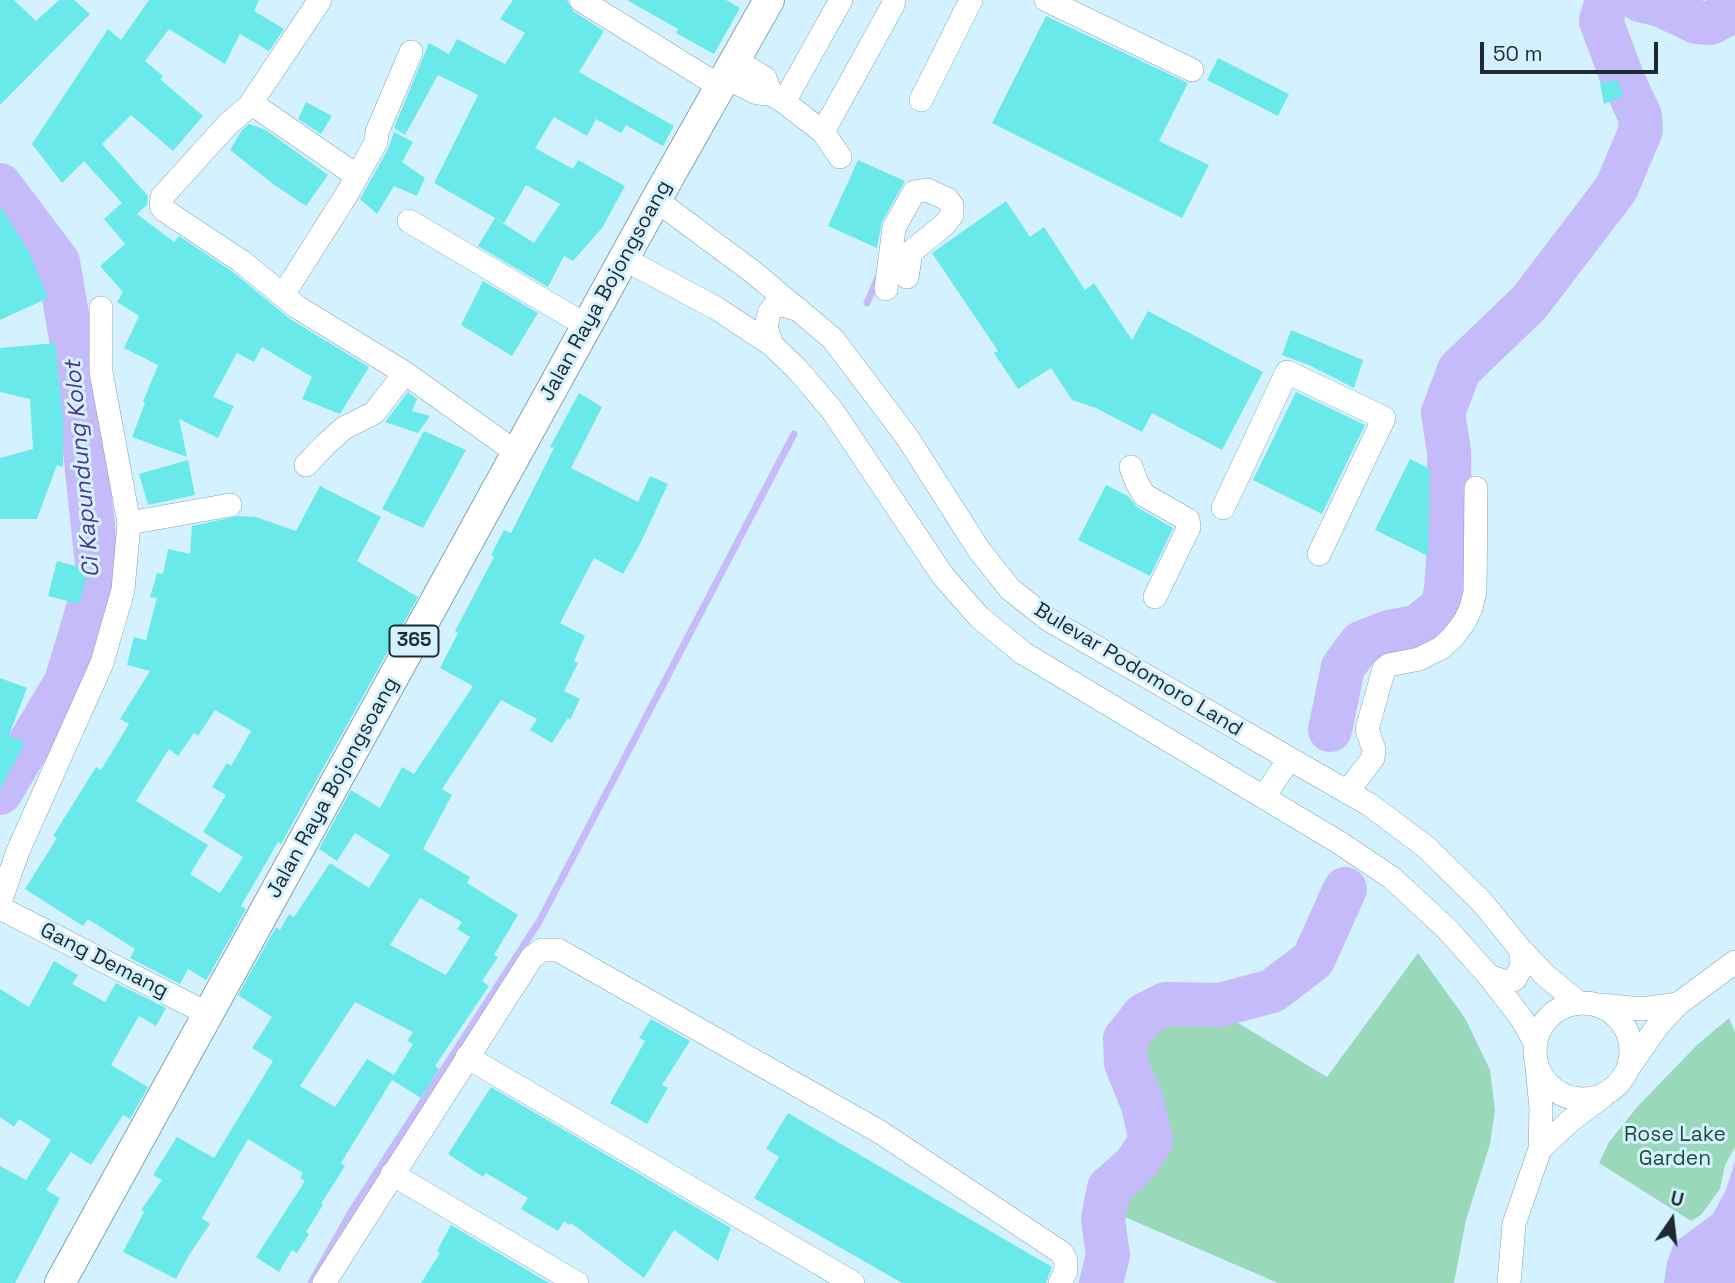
<!DOCTYPE html>
<html>
<head>
<meta charset="utf-8">
<style>
  body { margin:0 }
  #map { position:relative; width:1735px; height:1283px; overflow:hidden; background:#d4f1ff; font-family:"Space Grotesk",sans-serif }
  canvas { display:block }
  .north { position:absolute; left:1637px; top:1185px; width:70px; height:70px; -webkit-text-stroke:5px #d4f1ff; paint-order:stroke; rotate:14deg; font-size:19px; font-weight:700; line-height:28px; text-align:center; color:#1d2b31 }
  .north::after { content:''; display:block; margin:auto; width:24px; height:32px; background:#1d2b31; clip-path:polygon(50% 0,100% 100%,50% 72%,0 100%) }
  .scale { position:absolute; left:1480px; top:42px; width:178px; height:32px; box-sizing:border-box; border:4px solid #1d2b31; border-top:0; padding-left:9px; font-size:21px; line-height:24px; white-space:nowrap; color:#1d2b31; -webkit-text-stroke:5px #d4f1ff; paint-order:stroke }
</style>
</head>
<body>
<div id="map">
<canvas width="1735" height="1283"></canvas>
<div class="north">U</div>
<div class="scale">50 m</div>
</div>
<script>
const g = document.querySelector('canvas').getContext('2d');
g.lineJoin = 'round';
function paint(path, color) { g.fillStyle = color; g.fill(path, 'evenodd'); }
const poly = rows => new Path2D(rows.map(r => 'M' + r).join(''));
function trace(path, color, width, dash) { g.strokeStyle = color; g.lineWidth = width; g.lineCap = dash ? 'butt' : 'round'; g.setLineDash(dash || []); g.stroke(path); }
function write(font, color, halo, rows, align = 'center') {
  g.font = font + ' "Space Grotesk",sans-serif'; g.lineWidth = 6; g.setLineDash([]); g.textBaseline = 'middle'; g.strokeStyle = halo; g.fillStyle = color; for (const [text, x, y, turn = 0] of rows) {
    g.save(); g.translate(x, y); g.rotate((+turn || 0) * Math.PI / 180); g.textAlign = isNaN(turn) ? turn : align; if (halo) g.strokeText(text, 0, 0); g.fillText(text, 0, 0); g.restore();
  }
}
const green = poly([
  [1418,953,1465,1018,1490,1070,1495,1110,1490,1144,1466,1220,1454,1283,1278,1283,1120,1215,1110,1226,1113,1200,1124,1185,1150,1165,1160,1137,1159,1112,1142,1085,1132,1051,1138,1030,1155,1018,1190,1010,1220,1012,1327,1077],
  [1729,1018,1735,1032,1735,1147,1725,1165,1720,1189,1701,1215,1691,1221,1599,1163,1609,1142,1638,1106,1697,1045]
]);
const water = poly([
  [1735,1161,1735,1283,1664,1283,1667,1262,1674,1243,1713,1214,1726,1190]
]);
const stream = poly([
  [867,303,878,277],
  [311,1283,351,1212,539,922,794,434]
]);
const river = poly([
  [1640,0,1661,5,1697,22,1710,23,1726,15,1733,0],
  [0,185,58,262,77,374,98,575,66,682,0,793],
  [1330,730,1343,667,1361,643,1389,632,1417,627,1442,607,1446,590,1450,528,1449,451,1443,413,1459,370,1529,303,1616,189,1641,130,1640,116,1623,80,1601,21,1607,0],
  [1101,1283,1108,1256,1103,1219,1109,1188,1135,1165,1151,1141,1143,1105,1126,1063,1125,1039,1144,1015,1166,1004,1220,1005,1272,991,1313,960,1345,889]
]);
const building = poly([
  [0,0,14,0,36,21,59,0,74,0,90,14,0,105],
  [149,0,259,0,254,11,284,29,269,51,240,34,225,64,169,29,145,61,163,76,160,79,203,116,173,151,131,115,102,144,148,196,147,205,137,214,174,242,179,236,233,272,290,319,369,367,340,414,302,399,312,377,262,347,254,362,237,353,213,397,234,406,218,438,179,419,187,457,132,437,145,403,143,402,158,365,124,348,139,316,117,302,123,292,100,266,125,244,104,219,122,203,84,161,62,183,32,144,108,29,121,40],
  [513,0,567,0,573,11,604,31,579,72,674,126,663,146,626,125,621,133,596,119,587,136,554,117,535,148,573,169,578,160,625,186,602,228,573,261,564,256,548,287,478,246,495,218,534,243,560,204,526,185,504,223,434,183,478,95,438,75,405,135,394,128,429,43,449,54,457,39,505,64,525,33,500,19],
  [627,0,726,0,740,8,714,54,676,33,678,29],
  [1046,16,1188,83,1159,141,1209,165,1182,218,992,123],
  [1218,58,1289,94,1278,116,1207,80],
  [1618,80,1623,96,1604,104,1600,83],
  [306,102,332,116,321,134,298,119],
  [249,124,266,130,328,175,306,206,273,184,230,150,242,130],
  [394,132,413,142,402,162,425,178,417,196,394,186,377,214,360,199,388,149],
  [858,160,905,181,882,222,877,248,828,226],
  [1006,201,1030,237,1044,227,1085,290,1094,283,1132,340,1148,311,1263,372,1222,450,1152,413,1142,432,1096,408,1072,400,1051,368,1018,389,994,353,998,351,932,253],
  [0,205,29,252,48,298,0,320],
  [483,281,538,313,512,356,461,325],
  [1291,330,1363,360,1354,388,1309,365,1282,355],
  [55,343,63,419,63,467,57,465,37,519,0,519,0,458,33,449,30,399,0,392,0,348],
  [408,392,417,399,412,411,430,416,418,433,385,422],
  [1296,392,1365,425,1322,514,1253,480],
  [579,393,602,407,571,468,638,502,650,476,668,484,641,542,623,574,594,558,560,623,585,636,574,661,578,663,564,691,580,699,570,720,568,718,552,743,530,730,537,719,501,700,442,789,452,795,423,849,470,877,467,883,518,915,494,955,498,957,482,981,489,986,435,1066,439,1069,421,1098,392,1080,341,1163,345,1166,321,1204,323,1205,306,1232,309,1234,297,1253,292,1250,279,1272,256,1257,305,1181,300,1178,303,1173,248,1139,202,1218,210,1224,189,1255,176,1279,123,1252,144,1212,141,1210,162,1180,153,1175,177,1137,214,1158,273,1061,252,1048,272,1017,238,995,276,927,280,930,289,914,294,917,330,863,369,888,390,855,355,833,337,861,319,849,351,790,380,808,402,767,414,774,473,686,440,668,458,633,455,631,494,557,491,555,504,530,511,533,554,448,550,447],
  [420,898,462,922,457,929,470,937,446,975,390,945],
  [355,1002,413,1032,407,1041,413,1044,394,1075,367,1059,335,1107,300,1086],
  [424,431,466,450,423,528,382,509],
  [1410,459,1430,469,1428,556,1375,530],
  [188,460,195,495,148,505,139,474],
  [1106,485,1128,496,1137,507,1173,528,1150,576,1078,540],
  [320,486,381,517,357,561,418,597,281,844,278,842,241,906,246,909,208,977,206,980,188,969,180,984,130,958,135,949,88,919,83,926,25,889,57,838,53,836,96,767,101,770,129,724,120,719,150,671,127,665,134,637,146,640,157,598,150,597,157,573,163,574,168,549,190,554,192,526,238,516,256,517,296,531],
  [215,710,251,731,231,766,227,763,212,787,226,795,203,832,243,857,220,893,190,874,208,845,136,801,169,749,178,756,194,733,198,736],
  [57,561,88,569,79,604,48,596],
  [0,678,27,688,9,735,25,743,0,789],
  [54,961,78,975,72,984,105,1002,116,983,166,1008,156,1026,139,1016,111,1065,148,1087,130,1119,123,1115,91,1165,71,1152,46,1190,60,1198,15,1283,0,1283,0,1166,26,1180,51,1140,19,1119,14,1127,0,1117,0,989,29,1007],
  [651,1019,690,1041,662,1085,668,1088,647,1124,610,1103,645,1041,639,1038],
  [491,1087,731,1228,718,1261,674,1230,644,1278,571,1223,569,1225,564,1221,558,1231,521,1209,528,1198,486,1173,483,1177,448,1154],
  [788,1113,1052,1267,1046,1283,902,1283,754,1198,779,1157,766,1149],
  [451,1225,549,1283,421,1283,440,1253,437,1251]
]);
const minor = poly([
  [320,0,249,106,228,124,162,197,161,206,164,210,241,261,297,307,405,373,517,453],
  [581,0,719,86],
  [1046,0,1192,70],
  [735,60,765,78,771,94],
  [725,77,757,93,771,94,784,102,823,132,840,157],
  [921,100,971,0],
  [784,102,841,0],
  [251,103,357,176],
  [823,132,893,5,894,0],
  [656,200,753,272,833,339,907,437,979,550,1010,589,1049,620,1370,805,1426,847,1482,902,1521,950,1546,976,1579,1003],
  [409,221,587,326],
  [624,259,716,308,772,345,797,369,832,410,943,576,979,617,1023,653,1340,843,1392,878,1447,929,1489,976,1522,1019,1535,1042],
  [886,289,894,228,914,192,927,190,947,199,952,205,952,215,944,225,911,252,907,277],
  [283,295,347,194,376,142,377,132,411,52],
  [772,345,766,327,769,313,774,306,783,305,799,310],
  [306,465,325,445,344,428,374,413,405,373],
  [1131,467,1137,483,1144,495,1188,520,1189,527,1155,597],
  [1223,508,1287,372,1384,418,1319,554],
  [129,523,230,505],
  [1347,792,1373,758,1374,750,1367,729,1384,669,1389,665,1419,659,1441,648,1453,637,1465,621,1471,608,1475,592,1476,488],
  [1264,797,1289,759],
  [0,902,18,851,102,663,123,590,129,523,101,372,101,308],
  [0,908,208,1014],
  [1489,976,1506,982,1515,979,1521,968,1521,950],
  '1535 1051a48 48 0 1 1 96 0a48 48 0 1 1-96 0Z',
  [1601,1005,1642,1009,1678,1004],
  [467,1057,853,1283],
  [1629,1067,1659,1024,1678,1004,1735,962],
  [1540,1149,1570,1121,1602,1097],
  [392,1174,577,1283],
  [324,1283,532,957,542,950,558,950,880,1132,1062,1253,1066,1261,1066,1271,1060,1283],
  [1509,1283,1514,1224,1540,1149,1541,1108,1537,1067]
]);
const major = poly([
  [60,1283,656,200,769,0]
]);
const shields = [
  [414,641,49]
];
const shieldNames = [
  ["365",414,641]
];
const streetNames = [
  ["Jalan Raya Bojongsoang",606,291,-61],
  ["Bulevar Podomoro Land",1138,670,31],
  ["Jalan Raya Bojongsoang",333,788,-61],
  ["Gang Demang",104,961,27]
];
const parkNames = [
  ["Rose Lake",1675,1135],
  ["Garden",1675,1159]
];
const waterNames = [
  ["Ci Kapundung Kolot",83,469,-95]
];
paint(green, '#9ad8ba');
paint(water, '#c5bafa');
trace(stream, '#c5bafa', 7);
trace(river, '#c5bafa', 44);
paint(building, '#69e9e9');
trace(minor, '#80a3b3', 24);
trace(major, '#80a3b3', 32);
trace(minor, '#fff', 23);
trace(major, '#fff', 30);
for (const [x, y, w] of shields) { const box = new Path2D(); box.roundRect(x - w / 2, y - 15.5, w, 31, 5); g.fillStyle = '#d4f1ff'; g.fill(box); trace(box, '#1d2b31', 2); }
write('bold 19px', '#1d2b31', null, shieldNames);
write('21px', '#1d2b31', '#d4f1ff', streetNames);
write('21px', '#224c3a', '#d4f1ff', parkNames);
write('italic 23px', '#4f358f', '#d4f1ff', waterNames);
</script>
</body>
</html>
